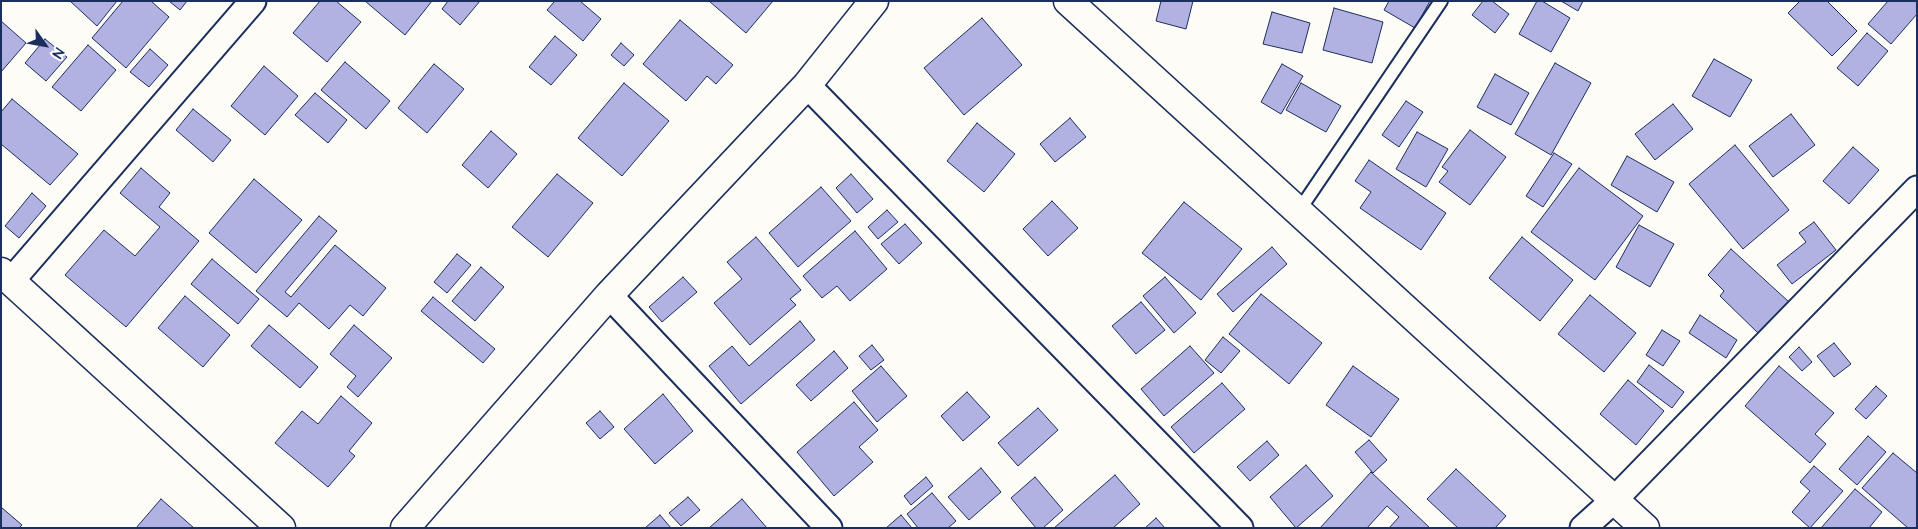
<!DOCTYPE html>
<html>
<head>
<meta charset="utf-8">
<style>
  body { margin:0 }
  #map { position:relative; width:1918px; height:529px; overflow:hidden; background:#fdfcf7; font-family:"Architects Daughter",sans-serif }
  canvas { display:block }
  .frame { position:absolute; inset:0; border:2px solid #1b2f5e; pointer-events:none }
  .north { position:absolute; left:20px; top:20px; width:50px; height:50px; -webkit-text-stroke:4px #fdfcf7; paint-order:stroke; rotate:122deg; font-size:14px; font-weight:700; line-height:20px; text-align:center; color:#1b2f5e }
  .north::after { content:''; display:block; margin:auto; width:18px; height:22px; background:#1b2f5e; clip-path:polygon(50% 0,100% 100%,50% 72%,0 100%) }
</style>
</head>
<body>
<div id="map">
<canvas width="1918" height="529"></canvas>
<div class="frame"></div>
<div class="north">N</div>
</div>
<script>
const g = document.querySelector('canvas').getContext('2d');
g.lineJoin = 'round';
function paint(path, color) { g.fillStyle = color; g.fill(path, 'evenodd'); }
const poly = rows => new Path2D(rows.map(r => 'M' + r).join(''));
function trace(path, color, width, dash) { g.strokeStyle = color; g.lineWidth = width; g.lineCap = dash ? 'butt' : 'round'; g.setLineDash(dash || []); g.stroke(path); }
const building = poly([
  [70,1,117,1,97,26,70,1],
  [123,1,151,1,169,17,126,68,92,38,123,1],
  [169,1,187,1,180,10,169,1],
  [320,1,336,1,361,22,327,62,293,33,320,1],
  [365,1,432,1,405,35,365,1],
  [448,1,480,1,460,25,442,9,448,1],
  [555,1,580,1,601,19,583,41,547,10,555,1],
  [709,1,773,1,746,33,709,1],
  [1161,1,1193,1,1186,29,1156,21,1161,1],
  [1389,1,1430,1,1415,28,1384,10,1389,1],
  [1483,1,1492,1,1509,14,1495,33,1472,15,1483,1],
  [1537,1,1542,1,1570,18,1551,52,1519,34,1537,1],
  [1561,1,1583,1,1578,11,1561,1],
  [1800,1,1827,1,1857,31,1832,56,1788,13,1800,1],
  [1888,1,1917,1,1917,14,1891,44,1868,24,1888,1],
  [1334,8,1383,22,1372,63,1323,50,1334,8],
  [1272,12,1310,23,1302,53,1263,44,1272,12],
  [982,18,1022,65,964,115,924,68,982,18],
  [680,20,733,65,716,84,707,76,686,101,643,64,680,20],
  [1,21,26,43,1,72,1,21],
  [1867,33,1888,51,1858,86,1837,68,1867,33],
  [555,36,577,55,551,85,529,67,555,36],
  [45,39,67,57,46,81,25,63,45,39],
  [621,43,634,55,624,66,611,55,621,43],
  [88,45,116,70,81,111,52,87,88,45],
  [150,49,168,65,149,87,130,72,150,49],
  [1714,59,1752,80,1730,117,1692,96,1714,59],
  [345,62,390,101,366,129,321,90,345,62],
  [1555,63,1591,83,1551,155,1515,134,1555,63],
  [434,64,464,89,427,133,398,108,434,64],
  [1282,64,1303,76,1281,114,1261,102,1282,64],
  [264,66,298,96,265,135,231,106,264,66],
  [1495,74,1529,93,1511,125,1477,107,1495,74],
  [624,83,669,121,622,176,578,138,624,83],
  [1301,83,1341,106,1326,132,1286,110,1301,83],
  [315,93,347,120,328,143,295,115,315,93],
  [12,99,78,154,50,185,1,144,1,112,12,99],
  [1406,101,1423,112,1399,147,1382,135,1406,101],
  [1673,104,1693,129,1655,160,1635,134,1673,104],
  [193,109,231,140,213,162,176,130,193,109],
  [1791,114,1815,145,1773,177,1749,146,1791,114],
  [1070,118,1086,137,1055,162,1040,144,1070,118],
  [977,123,1015,154,984,192,947,161,977,123],
  [1470,130,1506,157,1470,205,1439,182,1448,171,1442,167,1470,130],
  [491,131,517,154,488,188,462,165,491,131],
  [1417,132,1448,149,1426,187,1396,169,1417,132],
  [1735,145,1789,210,1743,249,1689,184,1735,145],
  [1853,147,1879,170,1849,204,1823,181,1853,147],
  [1554,153,1572,164,1543,207,1526,196,1554,153],
  [1627,156,1674,182,1657,212,1611,185,1627,156],
  [1369,160,1446,213,1421,250,1360,208,1371,192,1355,181,1369,160],
  [141,168,170,193,159,207,199,241,126,327,65,275,104,230,135,256,160,227,120,193,141,168],
  [1579,168,1643,216,1595,280,1531,232,1579,168],
  [557,174,593,203,548,257,512,227,557,174],
  [851,174,873,199,857,213,836,188,851,174],
  [254,179,302,220,256,273,209,233,254,179],
  [821,187,851,221,798,267,769,233,821,187],
  [32,193,46,206,19,238,5,226,32,193],
  [1052,201,1078,228,1048,256,1023,229,1052,201],
  [1184,202,1242,249,1201,300,1142,253,1184,202],
  [887,210,898,222,878,239,868,227,887,210],
  [319,216,337,231,285,292,291,297,335,245,386,288,363,316,350,305,329,329,299,303,287,317,256,291,319,216],
  [1814,222,1836,250,1792,284,1777,265,1806,242,1799,233,1814,222],
  [905,224,922,243,899,264,881,244,905,224],
  [1639,225,1674,244,1650,287,1616,267,1639,225],
  [855,231,887,269,850,301,837,286,822,298,803,276,855,231],
  [756,237,801,290,790,299,796,305,750,345,714,303,742,279,727,262,756,237],
  [1522,237,1573,280,1540,321,1489,278,1522,237],
  [1272,247,1287,264,1233,312,1217,294,1272,247],
  [1731,249,1789,302,1759,334,1720,296,1724,291,1708,275,1731,249],
  [457,254,471,265,447,293,434,282,457,254],
  [212,259,259,299,238,324,191,284,212,259],
  [481,267,504,287,475,321,452,301,481,267],
  [683,277,697,292,662,322,649,307,683,277],
  [1165,277,1196,313,1174,333,1143,296,1165,277],
  [1261,294,1322,343,1289,384,1229,334,1261,294],
  [1590,295,1636,333,1604,372,1558,334,1590,295],
  [185,296,230,335,203,367,158,328,185,296],
  [433,297,495,349,483,363,421,311,433,297],
  [1141,302,1165,330,1136,354,1112,326,1141,302],
  [1700,315,1737,340,1726,358,1689,333,1700,315],
  [800,321,815,340,741,404,709,366,732,346,749,366,800,321],
  [269,325,318,367,300,388,251,346,269,325],
  [354,325,392,358,358,397,347,387,356,376,330,354,354,325],
  [1662,330,1680,341,1663,366,1646,355,1662,330],
  [1223,337,1240,351,1221,373,1205,360,1223,337],
  [1834,343,1851,364,1834,377,1817,356,1834,343],
  [872,345,884,360,871,370,859,356,872,345],
  [1190,346,1214,373,1164,416,1141,389,1190,346],
  [1799,347,1812,362,1802,371,1789,357,1799,347],
  [834,351,848,368,811,401,796,385,834,351],
  [1649,365,1684,392,1672,408,1637,382,1649,365],
  [881,366,907,396,877,422,852,391,881,366],
  [1353,366,1399,399,1371,437,1326,405,1353,366],
  [1779,366,1834,413,1815,434,1826,444,1810,463,1745,406,1779,366],
  [1628,380,1664,411,1636,445,1600,414,1628,380],
  [1222,383,1245,409,1194,453,1171,427,1222,383],
  [1876,386,1887,396,1866,419,1855,409,1876,386],
  [967,392,990,417,963,441,941,416,967,392],
  [663,394,693,431,655,464,624,429,663,394],
  [341,396,372,423,349,451,355,456,328,487,275,443,302,411,318,424,341,396],
  [854,402,878,430,859,447,873,462,834,496,797,452,854,402],
  [1038,408,1058,430,1018,466,998,443,1038,408],
  [600,411,614,427,600,439,586,423,600,411],
  [1868,436,1886,452,1857,485,1839,469,1868,436],
  [1369,440,1387,460,1373,473,1355,452,1369,440],
  [1267,441,1279,455,1250,481,1237,467,1267,441],
  [1893,453,1917,473,1917,528,1908,528,1862,488,1893,453],
  [1306,465,1333,496,1296,528,1270,497,1306,465],
  [1814,466,1843,491,1810,528,1792,512,1810,491,1800,482,1814,466],
  [981,468,1001,492,969,520,948,497,981,468],
  [1456,469,1506,516,1495,528,1458,528,1427,499,1456,469],
  [1371,472,1430,528,1389,528,1399,517,1387,506,1367,528,1320,528,1371,472],
  [1115,475,1140,504,1113,528,1054,528,1115,475],
  [926,477,933,486,911,505,904,496,926,477],
  [1035,477,1063,510,1043,528,1036,528,1011,498,1035,477],
  [1855,489,1882,512,1869,528,1821,528,1855,489],
  [932,493,956,521,948,528,918,528,907,514,932,493],
  [688,497,700,510,681,526,669,513,688,497],
  [161,499,194,528,136,528,161,499],
  [742,499,767,528,709,528,742,499],
  [1,507,22,525,19,528,1,528,1,507],
  [660,515,671,528,645,528,660,515],
  [901,515,912,528,886,528,901,515],
  [1156,518,1165,528,1145,528,1156,518]
]);
const service = poly([
  [1298,212,1441,1]
]);
const minor = poly([
  [807,85,1240,528],
  [11,281,253,1],
  [609,295,829,528],
  [1583,528,1614,500,1917,189]
]);
const tertiary = poly([
  [1068,1,1645,528],
  [1,272,281,528],
  [405,528,609,295,807,85,874,1]
]);
paint(building, '#b1b1e2');
trace(building, '#1b2f5e', 1);
trace(service, '#1b2f5e', 16);
trace(minor, '#1b2f5e', 29);
trace(tertiary, '#1b2f5e', 31);
trace(service, '#fdfcf7', 12);
trace(minor, '#fdfcf7', 25);
trace(tertiary, '#fdfcf7', 28);
</script>
</body>
</html>
